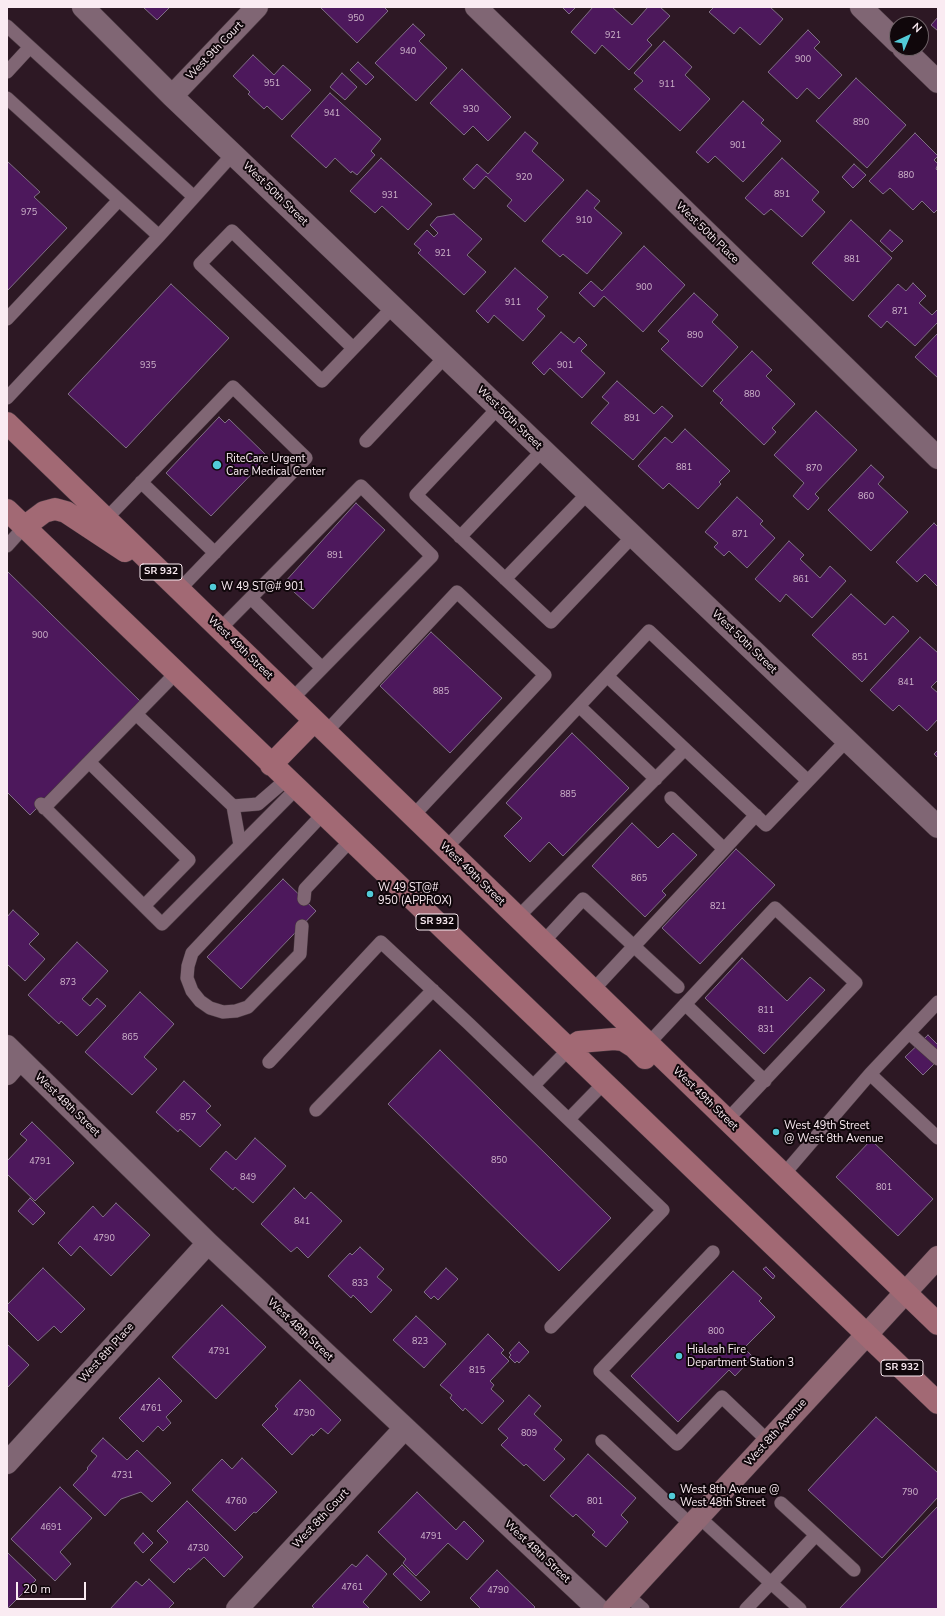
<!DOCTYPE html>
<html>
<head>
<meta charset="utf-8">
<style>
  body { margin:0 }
  #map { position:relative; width:945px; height:1616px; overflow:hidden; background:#2d1824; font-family:"Nunito Sans",sans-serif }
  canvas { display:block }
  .frame { position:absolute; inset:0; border:8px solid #faebf2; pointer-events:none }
  .north { position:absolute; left:889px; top:16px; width:40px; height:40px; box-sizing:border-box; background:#10070b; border:1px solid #6e6267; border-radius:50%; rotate:44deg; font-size:11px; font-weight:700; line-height:16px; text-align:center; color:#faebf2 }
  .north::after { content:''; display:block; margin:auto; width:14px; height:18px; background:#52cbd8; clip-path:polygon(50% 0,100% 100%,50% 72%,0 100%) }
  .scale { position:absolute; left:16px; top:1582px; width:70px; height:18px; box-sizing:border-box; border:2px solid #faebf2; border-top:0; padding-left:5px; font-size:12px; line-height:14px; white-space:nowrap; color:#faebf2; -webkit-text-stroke:3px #10070b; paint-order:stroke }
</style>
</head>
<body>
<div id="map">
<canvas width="945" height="1616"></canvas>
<div class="frame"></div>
<div class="north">N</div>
<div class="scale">20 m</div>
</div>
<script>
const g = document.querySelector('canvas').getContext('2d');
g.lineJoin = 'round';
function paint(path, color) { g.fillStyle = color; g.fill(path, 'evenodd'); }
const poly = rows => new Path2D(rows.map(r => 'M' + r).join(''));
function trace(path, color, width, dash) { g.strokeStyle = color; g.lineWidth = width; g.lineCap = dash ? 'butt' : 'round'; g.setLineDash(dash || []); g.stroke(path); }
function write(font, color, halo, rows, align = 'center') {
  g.font = font + ' "Nunito Sans",sans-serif'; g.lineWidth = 4; g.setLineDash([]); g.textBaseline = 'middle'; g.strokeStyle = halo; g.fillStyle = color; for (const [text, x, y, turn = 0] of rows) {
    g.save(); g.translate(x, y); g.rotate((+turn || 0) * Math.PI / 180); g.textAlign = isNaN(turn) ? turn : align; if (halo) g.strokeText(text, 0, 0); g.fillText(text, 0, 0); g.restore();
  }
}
const building = poly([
  [143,7,170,7,157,20,143,7],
  [320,7,384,7,388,11,357,43,320,7],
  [562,7,576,7,569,14,562,7],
  [593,7,612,7,632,25,648,7,660,7,670,16,647,40,652,45,629,70,602,45,595,54,571,32,593,7],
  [714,7,770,7,783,19,760,45,740,27,734,34,709,12,714,7],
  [938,17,938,31,931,25,938,17],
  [413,24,425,35,419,41,447,68,416,101,375,63,413,24],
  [808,30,820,42,814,48,842,75,819,99,807,88,797,99,768,72,808,30],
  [664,41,692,67,685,75,710,99,680,131,634,89,643,81,634,73,664,41],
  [253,55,274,75,283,65,311,90,282,120,267,106,264,109,248,94,250,92,233,76,253,55],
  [358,62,374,77,366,85,350,70,358,62],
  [462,69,511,117,488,141,473,126,464,135,430,103,462,69],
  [342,73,357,87,345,100,330,87,342,73],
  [856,78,906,125,867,168,816,121,856,78],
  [330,93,381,139,371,151,375,155,357,175,352,171,351,173,335,158,326,168,291,136,330,93],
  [743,101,764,120,761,123,781,141,743,182,715,156,708,163,696,152,743,101],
  [525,132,538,143,532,151,564,180,525,222,507,206,512,200,486,176,474,189,463,179,477,164,488,174,525,132],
  [915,133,938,156,934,160,938,164,936,169,938,171,938,209,934,213,922,201,913,210,890,188,883,194,869,181,915,133],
  [381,158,432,204,408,230,382,206,375,213,350,191,381,158],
  [782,158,819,192,812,200,825,212,802,237,771,209,764,215,745,198,782,158],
  [7,161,40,192,34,197,67,228,7,291,7,161],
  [854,164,866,175,853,188,842,177,854,164],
  [587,190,600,201,594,208,622,233,587,274,563,254,560,257,542,241,587,190],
  [454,214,482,239,467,255,486,272,464,295,418,253,421,250,414,244,427,230,434,237,438,233,430,225,437,217,454,214],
  [851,220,892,258,853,301,812,263,851,220],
  [890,230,903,241,892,252,880,241,890,230],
  [644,246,685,285,643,332,604,296,594,307,579,293,591,281,602,291,644,246],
  [515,268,548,297,537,309,545,316,523,341,494,315,488,323,476,311,515,268],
  [913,283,926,296,919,303,932,315,938,309,938,324,937,323,915,346,887,321,881,328,868,316,898,284,906,291,913,283],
  [171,284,229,338,126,448,68,394,171,284],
  [694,293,718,315,712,322,738,347,702,387,661,349,669,341,658,331,694,293],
  [561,332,574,343,579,337,587,345,581,351,605,373,582,398,550,368,544,375,532,363,561,332],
  [938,333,938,378,915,357,938,333],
  [752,351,772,370,766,376,795,404,772,428,776,432,764,445,720,403,723,400,713,391,752,351],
  [617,381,654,414,662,406,673,416,633,460,591,423,609,403,602,397,617,381],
  [816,411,857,450,815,494,819,498,808,510,793,496,804,483,774,455,816,411],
  [219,417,225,423,229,419,268,457,211,516,166,473,219,417],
  [685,429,730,471,719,482,721,484,698,509,669,483,663,489,638,466,665,437,672,443,685,429],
  [871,465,884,477,878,484,908,512,871,551,828,510,871,465],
  [737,497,763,521,760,524,775,538,747,568,729,551,724,556,714,547,718,543,705,532,737,497],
  [356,503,385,530,313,609,284,583,356,503],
  [934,523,938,527,938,587,925,574,917,582,896,562,934,523],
  [789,541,804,555,800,559,820,578,830,566,846,581,812,618,786,594,780,602,755,579,789,541],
  [7,571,141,702,30,815,7,792,7,571],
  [851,594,885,625,893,616,909,631,862,682,812,635,851,594],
  [431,632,502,698,450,753,380,686,431,632],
  [920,637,938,653,938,680,931,687,938,693,938,719,927,731,899,705,893,711,870,690,920,637],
  [572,733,629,788,563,856,549,842,530,862,504,836,522,818,506,803,572,733],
  [938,750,938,758,934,754,938,750],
  [632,823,658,848,673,833,697,855,662,891,666,895,645,917,592,866,632,823],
  [736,849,775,885,700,964,662,928,736,849],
  [283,879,316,911,241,989,207,957,283,879],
  [13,910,39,934,29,944,45,959,25,981,7,964,7,917,13,910],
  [77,942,108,971,82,999,90,1006,97,998,106,1006,77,1036,61,1021,59,1024,28,995,77,942],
  [742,958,787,1001,810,977,825,990,764,1054,705,998,742,958],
  [140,992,174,1024,144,1057,157,1069,132,1095,85,1052,140,992],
  [928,1035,938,1045,938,1060,923,1075,905,1057,928,1035],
  [440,1050,611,1218,559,1271,388,1104,440,1050],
  [184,1081,211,1106,206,1111,221,1125,200,1147,180,1129,178,1132,156,1112,184,1081],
  [32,1122,74,1163,35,1201,7,1174,7,1161,27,1140,20,1134,32,1122],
  [255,1138,286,1166,253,1203,235,1187,233,1190,210,1169,226,1151,236,1160,255,1138],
  [871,1140,933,1199,898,1236,836,1177,871,1140],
  [294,1188,305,1199,311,1192,342,1221,308,1258,297,1247,291,1252,261,1224,294,1188],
  [30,1198,45,1213,33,1225,18,1211,30,1198],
  [116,1203,150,1235,111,1276,80,1246,71,1256,58,1243,93,1206,103,1217,116,1203],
  [360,1247,384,1269,377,1277,392,1290,371,1313,353,1295,351,1298,328,1276,350,1253,352,1255,360,1247],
  [766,1267,775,1276,773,1279,763,1269,766,1267],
  [43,1268,85,1309,61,1333,54,1326,38,1341,7,1310,7,1305,43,1268],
  [446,1268,458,1279,438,1300,434,1296,431,1299,424,1292,446,1268],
  [733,1271,762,1298,759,1301,775,1317,744,1348,753,1357,735,1376,729,1370,678,1422,631,1376,733,1271],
  [222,1305,266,1347,216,1399,172,1357,222,1305],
  [416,1316,446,1344,424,1368,393,1340,416,1316],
  [488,1334,504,1350,501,1353,509,1361,490,1381,494,1385,491,1389,504,1401,482,1424,465,1408,463,1411,450,1398,452,1395,440,1385,488,1334],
  [519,1342,529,1352,519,1363,517,1361,515,1363,509,1357,511,1355,509,1353,519,1342],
  [7,1344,29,1365,7,1388,7,1344],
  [159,1378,182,1401,166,1417,171,1423,163,1431,158,1426,143,1442,119,1418,159,1378],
  [300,1380,341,1420,328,1434,321,1428,313,1436,312,1434,292,1455,262,1425,278,1409,275,1406,300,1380],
  [529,1395,541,1406,534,1414,562,1440,554,1449,565,1459,544,1481,526,1464,524,1466,501,1445,508,1438,498,1429,529,1395],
  [876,1417,938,1473,938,1497,882,1558,808,1490,876,1417],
  [103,1438,127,1460,137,1450,171,1483,152,1502,141,1492,121,1499,105,1516,73,1485,88,1469,87,1468,97,1456,91,1451,103,1438],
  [588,1454,636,1498,621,1515,628,1522,606,1547,592,1535,595,1532,576,1514,573,1517,550,1496,588,1454],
  [242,1458,277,1492,256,1513,254,1512,235,1531,192,1490,222,1459,232,1469,242,1458],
  [60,1487,92,1518,60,1552,71,1564,55,1581,11,1539,60,1487],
  [417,1492,456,1530,464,1521,484,1541,467,1560,448,1543,416,1576,403,1563,406,1559,378,1532,417,1492],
  [187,1501,243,1557,224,1577,204,1557,190,1570,189,1568,174,1583,150,1560,168,1542,157,1531,187,1501],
  [938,1506,938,1609,839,1609,938,1506],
  [143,1533,153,1543,143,1553,134,1543,143,1533],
  [7,1552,36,1580,7,1609,7,1552],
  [367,1555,387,1574,363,1602,369,1608,369,1609,315,1609,312,1606,352,1564,356,1567,367,1555],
  [402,1565,430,1592,421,1601,393,1574,402,1565],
  [497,1570,535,1607,533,1609,481,1609,470,1598,497,1570],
  [149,1579,174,1603,168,1609,110,1609,136,1581,142,1586,149,1579]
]);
const lane = poly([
  [7,26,194,197],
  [7,72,30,47],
  [7,98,159,236],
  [7,319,119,200],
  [353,348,232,231,200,264,322,381,393,307],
  [7,398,159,236,233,154],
  [498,408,416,495,551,622,633,536],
  [366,441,445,357],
  [141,482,215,553],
  [106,519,233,387,306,458,179,590],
  [460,537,543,450],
  [7,546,24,527],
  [505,579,588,493],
  [251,598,322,668],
  [220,629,361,486,432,556,292,699],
  [176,673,136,714,233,806,240,845],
  [579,706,656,779],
  [326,732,457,592,545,675,413,816],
  [89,762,189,860,144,906],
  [808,781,847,740],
  [671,798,724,849],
  [41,804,162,924,297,788],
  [233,806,258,804,287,779],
  [44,808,136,714],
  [446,848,607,676,649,631,808,781,766,825,607,676],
  [304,899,305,889,351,840],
  [518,917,685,749],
  [302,926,300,954,248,1007,236,1011,223,1012,210,1008,200,1001,192,991,187,978,188,966,192,953,323,814],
  [543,942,583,899,678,987],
  [593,990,756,815],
  [685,1004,765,1081],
  [909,1033,938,1059],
  [648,1044,775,908,856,983,727,1120],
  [269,1062,381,942,468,1023,663,1210,551,1327],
  [870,1074,938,1138],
  [534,1085,569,1049],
  [316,1110,433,990],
  [569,1119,604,1083],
  [784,1174,870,1074,938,1002],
  [713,1252,600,1371,677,1444,722,1397,768,1441],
  [602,1441,691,1525],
  [781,1503,816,1535],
  [699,1517,771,1583,816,1535,854,1570],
  [627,1595,643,1609],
  [746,1609,771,1583,800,1609]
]);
const street = poly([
  [83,7,172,96,938,827],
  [476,7,938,458],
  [861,7,897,42],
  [903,48,938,82],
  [172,96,257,7],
  [7,1046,208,1243,598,1609],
  [7,1074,20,1059],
  [7,1463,208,1243],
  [237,1609,404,1429]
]);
const secondary = poly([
  [614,1609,938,1257]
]);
const primary = poly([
  [7,423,938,1324],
  [7,510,938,1403],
  [24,527,44,512,55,509,66,512,125,551],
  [271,765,314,721],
  [569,1049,579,1042,614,1039,623,1040,634,1047,645,1058]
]);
const markers = [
  [217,465,5,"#52cbd8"],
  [213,587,4,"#52cbd8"],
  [370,894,4,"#52cbd8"],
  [776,1132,4,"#52cbd8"],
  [679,1356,4,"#52cbd8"],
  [672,1496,4,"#52cbd8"]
];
const numberNames = [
  ["950",356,19],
  ["921",613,36],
  ["940",408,52],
  ["900",803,60],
  ["951",272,84],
  ["911",667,85],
  ["930",471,110],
  ["941",332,114],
  ["890",861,123],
  ["901",738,146],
  ["880",906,176],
  ["920",524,178],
  ["891",782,195],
  ["931",390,196],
  ["975",29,213],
  ["910",584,221],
  ["921",443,254],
  ["881",852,260],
  ["900",644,288],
  ["911",513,303],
  ["871",900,312],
  ["890",695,336],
  ["935",148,366],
  ["901",565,366],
  ["880",752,395],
  ["891",632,419],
  ["881",684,468],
  ["870",814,469],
  ["860",866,497],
  ["871",740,535],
  ["891",335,556],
  ["861",801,580],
  ["900",40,636],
  ["851",860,658],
  ["841",906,683],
  ["885",441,692],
  ["885",568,795],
  ["865",639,879],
  ["821",718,907],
  ["873",68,983],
  ["811",766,1011],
  ["831",766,1030],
  ["865",130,1038],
  ["857",188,1118],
  ["850",499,1161],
  ["4791",40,1162],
  ["849",248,1178],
  ["801",884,1188],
  ["841",302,1222],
  ["4790",104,1239],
  ["833",360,1284],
  ["800",716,1332],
  ["823",420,1342],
  ["4791",219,1352],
  ["815",477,1371],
  ["4761",151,1409],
  ["4790",304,1414],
  ["809",529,1434],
  ["4731",122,1476],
  ["790",910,1493],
  ["4760",236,1502],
  ["801",595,1502],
  ["4691",51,1528],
  ["4791",431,1537],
  ["4730",198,1549],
  ["4761",352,1588],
  ["4790",498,1591]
];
const shields = [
  [161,572,42],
  [437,922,42],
  [902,1368,42]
];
const shieldNames = [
  ["SR 932",161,572],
  ["SR 932",437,922],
  ["SR 932",902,1368]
];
const streetNames = [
  ["West 9th Court",215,51,-46],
  ["West 50th Street",275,194,44],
  ["West 50th Place",707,233,44],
  ["West 50th Street",509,418,44],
  ["West 50th Street",744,642,44],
  ["West 49th Street",240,648,44],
  ["West 49th Street",472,874,44],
  ["West 49th Street",705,1099,44],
  ["West 48th Street",67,1105,44],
  ["West 48th Street",300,1330,43],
  ["West 8th Place",107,1353,-48],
  ["West 8th Avenue",776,1433,-48],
  ["West 8th Court",321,1519,-47],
  ["West 48th Street",537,1552,43]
];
const poiNames = [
  ["RiteCare Urgent",226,459],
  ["Care Medical Center",226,472],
  ["W 49 ST@# 901",221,587],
  ["W 49 ST@#",378,888],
  ["950 (APPROX)",378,901],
  ["West 49th Street",784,1126],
  ["@ West 8th Avenue",784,1139],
  ["Hialeah Fire",687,1350],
  ["Department Station 3",687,1363],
  ["West 8th Avenue @",680,1490],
  ["West 48th Street",680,1503]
];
paint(building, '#4d185c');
trace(building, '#806f85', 1);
trace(lane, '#47373f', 14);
trace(street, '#47373f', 23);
trace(secondary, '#47373f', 23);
trace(primary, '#47373f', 23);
trace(lane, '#806674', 13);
trace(street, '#806674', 22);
trace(secondary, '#916874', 22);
trace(primary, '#a26974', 22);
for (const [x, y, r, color] of markers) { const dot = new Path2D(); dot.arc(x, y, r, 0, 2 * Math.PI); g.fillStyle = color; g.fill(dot); trace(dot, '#10070b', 1.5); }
write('9px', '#cfb6cc', null, numberNames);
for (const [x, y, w] of shields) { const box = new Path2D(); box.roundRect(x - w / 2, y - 8, w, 16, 3); g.fillStyle = '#10070b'; g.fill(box); trace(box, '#faebf2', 1); }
write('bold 10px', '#faebf2', null, shieldNames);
write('11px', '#faebf2', '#10070b', streetNames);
write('11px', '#faebf2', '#10070b', poiNames, 'left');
</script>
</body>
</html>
